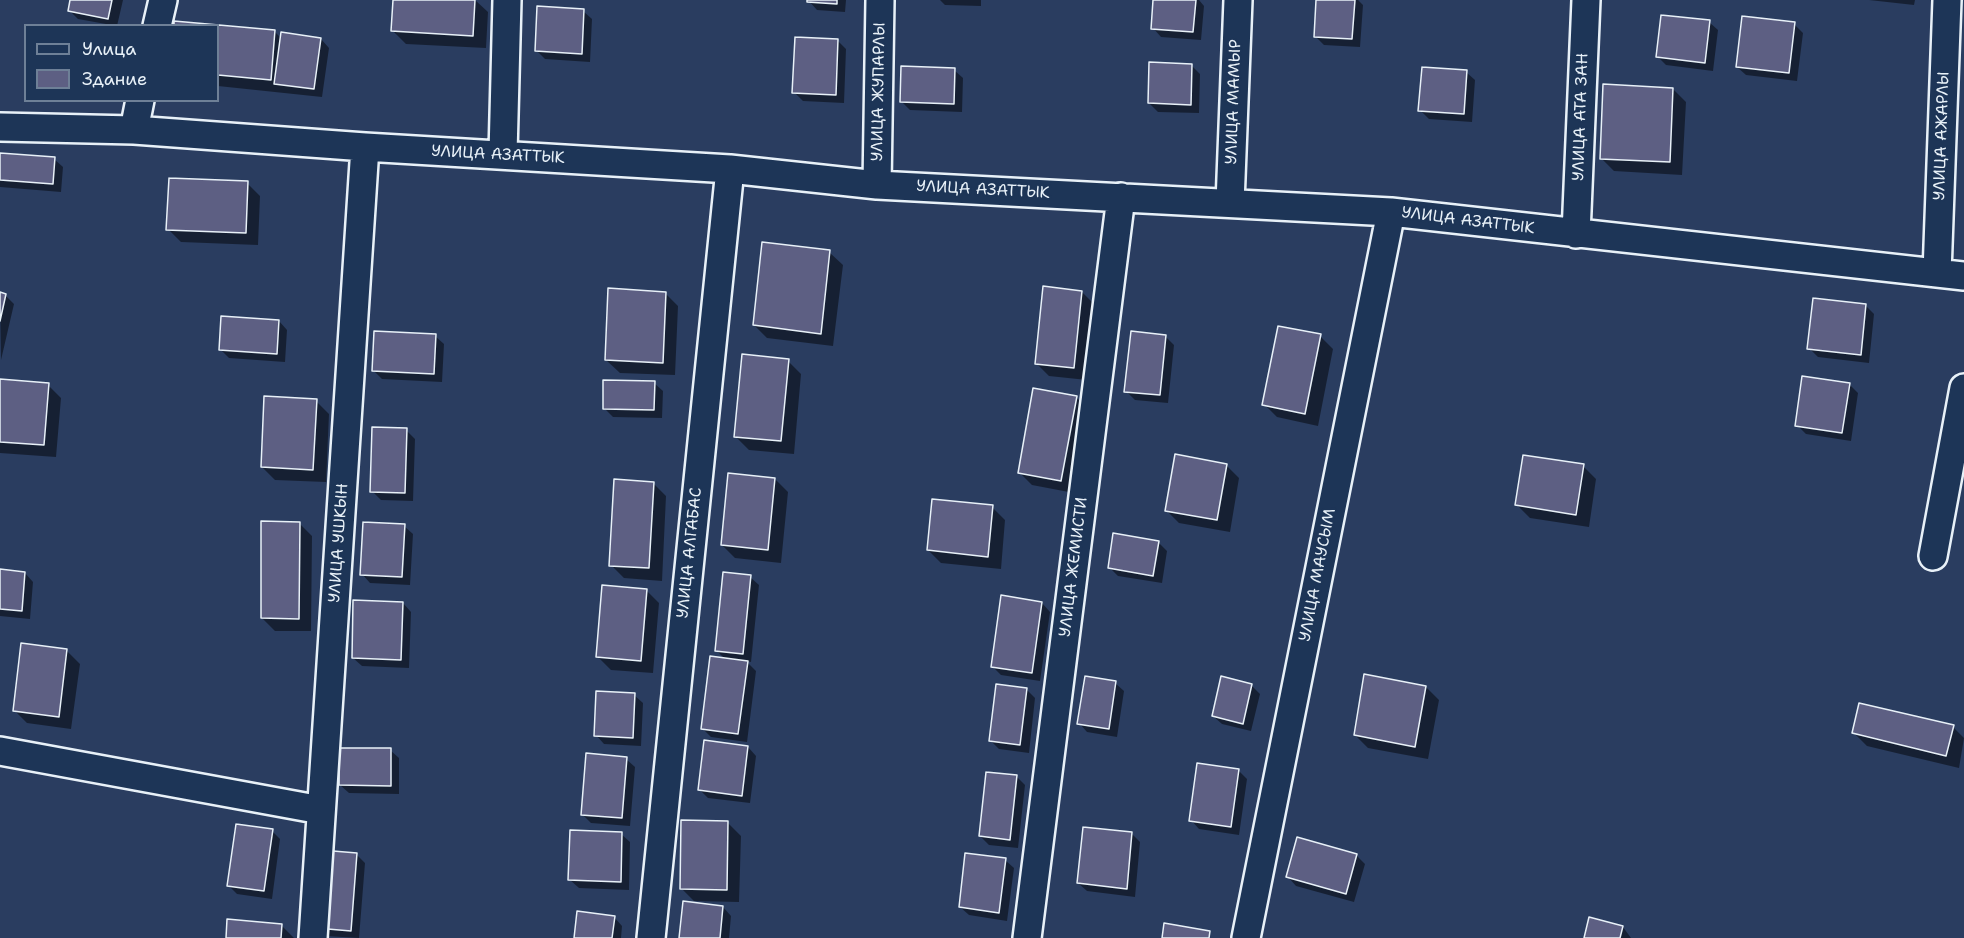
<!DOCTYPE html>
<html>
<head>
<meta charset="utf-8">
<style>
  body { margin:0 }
  #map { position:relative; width:1964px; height:938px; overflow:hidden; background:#2a3d60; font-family:"Shantell Sans",sans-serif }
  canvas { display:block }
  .legend { position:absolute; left:24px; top:24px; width:195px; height:78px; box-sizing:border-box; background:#1d3557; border:2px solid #6e8097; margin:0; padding:8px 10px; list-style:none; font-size:18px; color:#e8f1f8 }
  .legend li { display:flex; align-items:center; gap:12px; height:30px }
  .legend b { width:30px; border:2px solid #6e8097 }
</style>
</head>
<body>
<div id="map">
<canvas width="1964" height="938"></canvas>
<ul class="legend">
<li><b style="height:8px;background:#1d3557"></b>Улица</li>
<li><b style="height:16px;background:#5d5f83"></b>Здание</li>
</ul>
</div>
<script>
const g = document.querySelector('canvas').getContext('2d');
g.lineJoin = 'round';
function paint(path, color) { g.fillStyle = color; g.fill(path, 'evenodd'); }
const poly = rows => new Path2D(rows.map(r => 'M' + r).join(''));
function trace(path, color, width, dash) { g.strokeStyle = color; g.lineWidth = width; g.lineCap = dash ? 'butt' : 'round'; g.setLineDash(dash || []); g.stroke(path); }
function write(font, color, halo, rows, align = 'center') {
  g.font = font + ' "Shantell Sans",sans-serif'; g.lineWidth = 4.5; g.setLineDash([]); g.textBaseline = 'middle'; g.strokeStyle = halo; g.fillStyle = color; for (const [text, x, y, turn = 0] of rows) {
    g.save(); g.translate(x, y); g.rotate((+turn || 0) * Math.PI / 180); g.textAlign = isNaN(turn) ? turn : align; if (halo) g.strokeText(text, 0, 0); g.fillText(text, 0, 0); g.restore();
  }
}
const shadow = poly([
  [72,0,123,0,117,26,78,19,69,10],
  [395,0,475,0,488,12,486,48,406,44,393,31],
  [808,0,846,0,845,12,817,10],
  [940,0,981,0,981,6,945,5],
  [1155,0,1199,0,1204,6,1201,40,1161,37,1153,28],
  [1317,0,1358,0,1363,5,1360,47,1324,45,1315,36],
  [1869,0,1915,0,1914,5],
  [583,11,592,19,590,62,545,59,537,51],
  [1709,22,1718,30,1713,71,1666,65,1658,57],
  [1794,24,1803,33,1797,81,1746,75,1737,67],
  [218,27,275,32,282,39,321,39,329,48,322,97,218,86],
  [837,40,846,49,844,103,803,101,794,92],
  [1191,65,1200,74,1199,113,1158,112,1149,103],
  [954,70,963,78,962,112,910,110,901,101],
  [1466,72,1475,80,1472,122,1429,119,1420,110],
  [1673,89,1686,102,1682,175,1614,171,1601,158],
  [0,155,54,159,63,167,61,192,0,187],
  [247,183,260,196,258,245,181,242,168,229],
  [829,252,843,265,833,346,767,338,754,325],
  [1082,292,1095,305,1087,380,1049,376,1036,363],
  [665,293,678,306,675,375,620,373,606,360],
  [0,294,5,295,14,304,1,360],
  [1866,306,1874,314,1869,363,1818,357,1809,348],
  [279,321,287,330,285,362,229,358,221,350],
  [435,336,444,344,442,382,382,379,373,370],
  [1165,336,1174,345,1168,403,1135,400,1126,391],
  [1320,336,1333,349,1318,426,1277,417,1264,404],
  [788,361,801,374,794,454,749,450,736,437],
  [0,381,48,385,61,398,56,457,0,453],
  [654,383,663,391,662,418,613,417,605,409],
  [1849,384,1858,393,1851,441,1806,434,1797,425],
  [1076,397,1089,410,1074,493,1032,485,1019,472],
  [316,401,329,414,326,482,275,480,262,467],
  [406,430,415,439,413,501,381,500,372,491],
  [1226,465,1239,478,1230,532,1179,523,1166,510],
  [1583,466,1596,479,1589,527,1530,518,1517,505],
  [775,479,788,492,781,563,735,558,722,545],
  [653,483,666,496,662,581,624,578,611,565],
  [992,507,1005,520,1001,569,941,563,928,550],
  [299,523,312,536,311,631,275,631,262,618],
  [404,526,413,534,410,585,370,583,362,574],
  [1158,542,1167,551,1162,583,1118,576,1109,567],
  [0,570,25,573,33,582,30,619,0,616],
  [750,577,759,585,751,662,746,661,756,671,747,742,711,737,702,728,726,660,716,650],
  [646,590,659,603,653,673,611,670,598,657],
  [403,603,411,612,409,668,362,666,353,658],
  [1042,603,1050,612,1040,681,1001,675,992,666],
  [23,645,67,651,80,664,71,729,27,723,14,710],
  [1115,683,1124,691,1117,737,1087,732,1079,723],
  [1251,685,1260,694,1251,731,1222,724,1213,716],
  [1426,687,1439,700,1428,759,1368,748,1355,735],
  [1027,690,1035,698,1029,753,999,749,990,740],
  [634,695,643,703,641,746,604,744,596,735],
  [1953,727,1964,738,1959,768,1867,746,1854,733],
  [748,747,756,756,750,803,708,798,699,789],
  [390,750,399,758,399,794,349,793,340,785],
  [626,759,635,767,630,826,591,823,582,814],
  [1238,770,1247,779,1239,835,1199,829,1191,820],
  [1017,777,1025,785,1018,848,989,845,980,836],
  [728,823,741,836,739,902,694,901,681,888],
  [272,831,280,839,272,899,237,894,229,886],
  [621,834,630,842,629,890,579,888,570,880],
  [1132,834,1140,842,1135,897,1087,891,1078,883],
  [356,854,365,863,359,938,326,936,317,927],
  [1356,855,1365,864,1354,902,1296,886,1288,877],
  [1005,860,1014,868,1007,921,969,915,960,907],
  [723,907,731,916,729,938,680,938],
  [614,917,622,926,621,938,575,938],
  [281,925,294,938,227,938],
  [1623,927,1631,938,1586,938]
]);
const building = poly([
  [70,0,112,0,108,19,68,11,70,0],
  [393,0,475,0,473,36,391,31,393,0],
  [807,0,837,0,837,4,807,2,807,0],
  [1153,0,1196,0,1193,32,1151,29,1153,0],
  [1316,0,1355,0,1352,39,1314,37,1316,0],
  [537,6,584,9,582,54,535,51,537,6],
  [1661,15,1710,20,1705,63,1656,57,1661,15],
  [1742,16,1795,22,1789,73,1736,67,1742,16],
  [174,21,275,30,271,80,218,75,218,26,174,26,174,21],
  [281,32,321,38,314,89,274,84,281,32],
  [795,37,838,39,836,95,792,93,795,37],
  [1149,62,1192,64,1191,105,1148,103,1149,62],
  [901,66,955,68,954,104,900,102,901,66],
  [1422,67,1467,70,1464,114,1418,111,1422,67],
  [1603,84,1673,88,1670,162,1600,159,1603,84],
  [0,153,55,157,53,184,0,180,0,153],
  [169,178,248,181,246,233,166,230,169,178],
  [762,242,830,250,821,334,753,325,762,242],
  [1043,286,1082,291,1074,368,1035,364,1043,286],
  [608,288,666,292,663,363,605,360,608,288],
  [0,292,6,294,0,321,0,292],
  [1813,298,1866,304,1861,355,1807,349,1813,298],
  [221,316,279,320,277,354,219,350,221,316],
  [1278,326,1321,334,1305,414,1262,405,1278,326],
  [374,331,436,334,434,374,372,371,374,331],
  [1131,331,1166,335,1160,395,1124,392,1131,331],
  [742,354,789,359,781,441,734,437,742,354],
  [1802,376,1850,383,1842,433,1795,426,1802,376],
  [0,379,49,383,44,445,0,442,0,379],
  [603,380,655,381,654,410,603,409,603,380],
  [1033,388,1077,396,1061,481,1018,473,1033,388],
  [264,396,317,399,313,470,261,467,264,396],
  [372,427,407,428,405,493,370,492,372,427],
  [1175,454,1227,464,1217,520,1165,511,1175,454],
  [1523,455,1584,464,1576,515,1515,505,1523,455],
  [728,473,775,478,768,550,721,545,728,473],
  [614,479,654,482,649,568,609,566,614,479],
  [932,499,993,505,988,557,927,550,932,499],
  [261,521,300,522,299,619,261,618,261,521],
  [363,522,405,524,402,577,360,575,363,522],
  [1113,533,1159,541,1153,576,1108,568,1113,533],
  [0,569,25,572,22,611,0,609,0,569],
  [723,572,751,575,743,654,715,651,723,572],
  [602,585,647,589,641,661,596,657,602,585],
  [1001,595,1042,602,1032,673,991,667,1001,595],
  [353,600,403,602,401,660,352,658,353,600],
  [21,643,67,649,59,717,13,711,21,643],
  [710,656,748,661,738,734,701,729,710,656],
  [1364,674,1426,686,1415,747,1354,735,1364,674],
  [1085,676,1116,681,1109,729,1077,724,1085,676],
  [1221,676,1252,684,1243,724,1212,716,1221,676],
  [996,684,1027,688,1020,745,989,741,996,684],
  [596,691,635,693,633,738,594,736,596,691],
  [1859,703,1954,725,1946,756,1852,733,1859,703],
  [704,740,748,746,742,796,698,790,704,740],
  [339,748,391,748,391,786,339,785,339,748],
  [586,753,627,757,622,818,581,815,586,753],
  [1197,763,1239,769,1231,827,1189,821,1197,763],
  [986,772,1017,775,1010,840,979,836,986,772],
  [681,820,728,821,727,890,680,889,681,820],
  [236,824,273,829,264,891,227,886,236,824],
  [1083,827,1132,832,1127,889,1077,883,1083,827],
  [570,830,622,832,621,882,568,880,570,830],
  [1297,837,1357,854,1346,894,1286,877,1297,837],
  [321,850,357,853,351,931,316,928,321,850],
  [965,853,1006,858,999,913,959,907,965,853],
  [683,901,723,906,720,938,679,938,683,901],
  [577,911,615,916,612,938,574,938,577,911],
  [1589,917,1623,926,1620,938,1584,938,1589,917],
  [227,919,282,924,281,938,226,938,227,919],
  [1164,923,1210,931,1209,938,1162,938,1164,923]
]);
const street = poly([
  [157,26,163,0],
  [0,127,134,130,365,147,730,169,877,185,1391,212,1964,276],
  [134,130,140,100],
  [503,154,507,0],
  [877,185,880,0],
  [1230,203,1238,0],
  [1576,234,1586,0],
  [1937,273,1947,0],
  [1933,556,1964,388],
  [0,751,321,810],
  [313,938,365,147],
  [651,938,730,169],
  [1027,938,1121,197],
  [1246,938,1391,212]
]);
const streetNames = [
  ["УЛИЦА ЖУПАРЛЫ",879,92,-89],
  ["УЛИЦА МАМЫР",1234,102,-88],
  ["УЛИЦА АТА ЗАН",1581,117,-88],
  ["УЛИЦА АЖАРЛЫ",1942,136,-88],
  ["УЛИЦА АЗАТТЫК",498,155,3],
  ["УЛИЦА АЗАТТЫК",983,190,3],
  ["УЛИЦА АЗАТТЫК",1468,221,7],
  ["УЛИЦА УШКЫН",339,543,-86],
  ["УЛИЦА АЛГАБАС",690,553,-84],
  ["УЛИЦА ЖЕМИСТИ",1074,567,-83],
  ["УЛИЦА МАУСЫМ",1318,575,-79]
];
paint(shadow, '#0007');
paint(building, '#5d5f83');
trace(building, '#e8f1f8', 1.5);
trace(street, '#e8f1f8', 32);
trace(street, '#1d3557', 27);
write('16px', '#e8f1f8', '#1d3557', streetNames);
</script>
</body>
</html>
